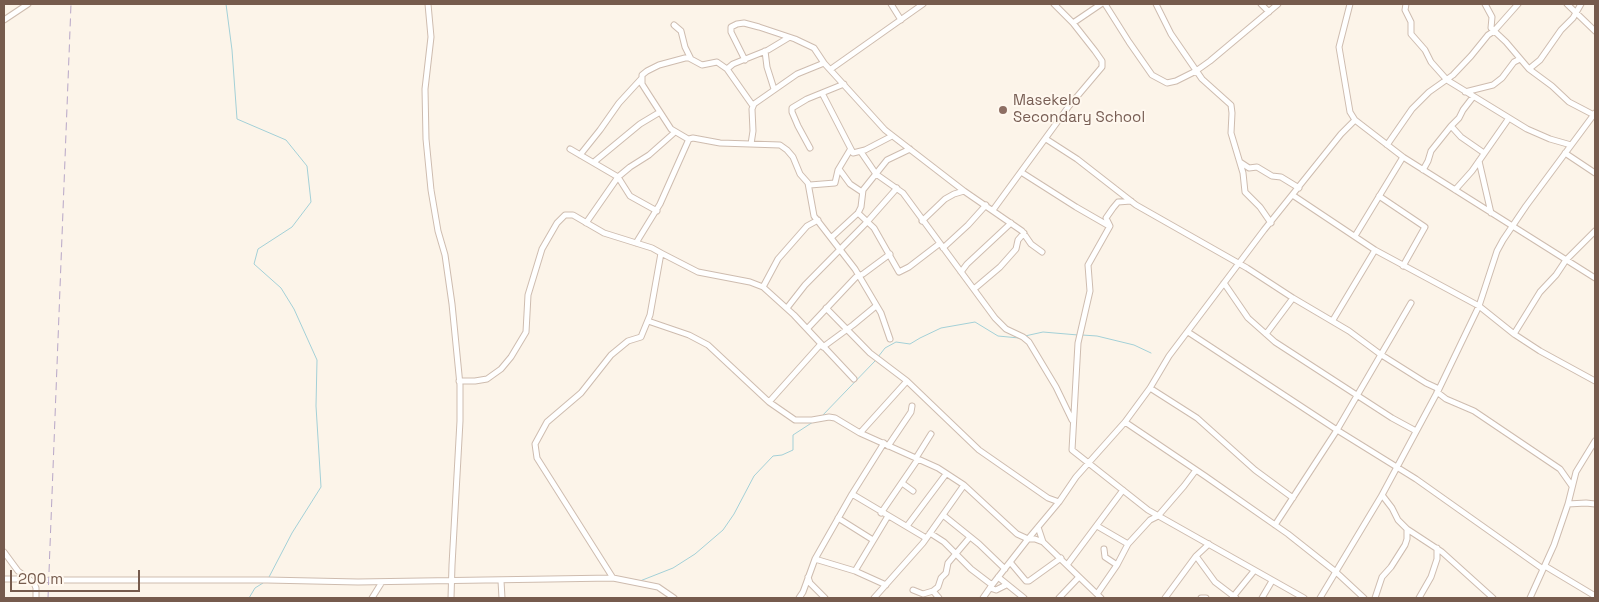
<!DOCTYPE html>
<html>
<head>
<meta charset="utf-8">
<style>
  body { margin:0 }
  #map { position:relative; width:1599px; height:602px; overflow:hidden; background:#fcf4e9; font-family:"Space Grotesk",sans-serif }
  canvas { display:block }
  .frame { position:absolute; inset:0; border:5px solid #765b4d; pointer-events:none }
  .scale { position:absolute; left:10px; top:570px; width:130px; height:22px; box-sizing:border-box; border:2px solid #765b4d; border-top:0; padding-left:6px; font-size:15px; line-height:18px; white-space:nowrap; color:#765b4d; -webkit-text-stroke:4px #fff8ef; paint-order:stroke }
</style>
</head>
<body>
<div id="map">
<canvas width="1599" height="602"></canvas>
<div class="frame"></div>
<div class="scale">200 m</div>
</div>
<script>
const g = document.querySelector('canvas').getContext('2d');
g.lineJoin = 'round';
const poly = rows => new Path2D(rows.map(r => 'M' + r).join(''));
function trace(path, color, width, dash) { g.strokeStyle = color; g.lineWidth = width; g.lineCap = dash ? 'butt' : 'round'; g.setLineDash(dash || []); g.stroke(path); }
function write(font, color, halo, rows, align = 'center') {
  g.font = font + ' "Space Grotesk",sans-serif'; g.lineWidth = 4; g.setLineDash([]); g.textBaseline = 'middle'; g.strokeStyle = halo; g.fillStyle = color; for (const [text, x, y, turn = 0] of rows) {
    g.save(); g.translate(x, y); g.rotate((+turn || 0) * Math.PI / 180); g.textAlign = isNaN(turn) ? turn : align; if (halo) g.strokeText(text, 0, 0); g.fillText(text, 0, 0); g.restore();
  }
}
const stream = poly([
  [226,4,232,50,237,119,286,140,307,166,311,202,292,227,258,249,254,264,281,288,294,309,317,360,316,406,321,487,292,533,268,579],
  [1082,335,1097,336,1134,345,1151,353],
  [1025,336,1043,332,1078,335],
  [878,357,885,348,896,342,910,344,920,338,941,328,975,322,998,336,1019,338],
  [821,417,875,361],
  [640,581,673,568,695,554,723,530,734,514,754,476,773,456,782,455,793,450,793,435,813,422],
  [249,598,255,588,263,583]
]);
const minor = poly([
  [428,4,431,37,425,89,426,139,431,190,438,231,445,255,452,304,460,385,460,421,452,565,451,598],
  [891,4,901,20],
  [1105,4,1129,42,1152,75,1167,83,1176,81,1196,71,1210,61,1278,4],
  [1156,4,1171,34,1202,79,1231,105,1232,113,1231,133,1243,173,1245,192,1260,207,1271,223],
  [1261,4,1269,12],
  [1350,4,1339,47,1350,112,1355,120,1403,157,1595,278],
  [1406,4,1405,10,1411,22,1411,34,1425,50,1431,62,1447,80,1527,129,1550,139,1571,145],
  [1485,4,1492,17,1491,28,1506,42,1529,69,1552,86,1569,102,1594,115],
  [1567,4,1595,31],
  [4,20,28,4],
  [1073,23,1101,4],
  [674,25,681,31,685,47,691,59],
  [765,51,767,67,774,89],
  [745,60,731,32,731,27,737,24,744,23,759,27,795,39,814,48,824,63,885,130,964,191,1022,231,1031,244,1042,252],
  [831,69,923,4],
  [1529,69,1540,60,1561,30,1573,18,1581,4],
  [1465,92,1493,85,1502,78,1514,62,1520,59],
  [822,93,853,153,865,150,892,136],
  [753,106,727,69,733,64,768,50,788,38],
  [1451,126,1461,137,1484,153],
  [688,139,671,129,649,95,642,84,642,75,647,71,659,65,685,58,689,58,702,65,717,62,727,69],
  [1046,139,1077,159,1136,205,1247,268,1293,298,1349,331,1380,354,1426,383,1439,389],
  [751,144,753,131,752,109,754,104,797,74,824,63],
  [1387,145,1412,109,1429,92,1453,75,1471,56,1488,35,1494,31,1518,4],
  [810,148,798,126,792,112,792,108,807,99,844,84],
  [570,149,618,177,630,196,657,211],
  [861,152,876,174,903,193,995,318,1006,329,1023,337,1029,342,1056,387,1072,420],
  [1565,153,1595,173],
  [580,155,600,130,619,103,641,79],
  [1479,161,1491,213],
  [594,162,640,124,660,112],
  [1240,162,1249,168,1257,167,1272,176,1281,177,1299,188],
  [839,169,850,184,862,192],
  [1423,170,1428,161,1431,151,1451,126,1459,118,1463,110,1473,97],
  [1021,172,1076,207,1109,226],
  [810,185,835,183,838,170,850,150],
  [1455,190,1472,171,1509,118],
  [1294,196,1375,250,1479,306,1514,334,1540,351,1595,381],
  [1379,196,1425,227,1403,266],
  [1131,201,1118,202,1113,208,1106,218,1110,226,1088,265,1090,291,1078,343,1072,450,1148,510,1304,598],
  [993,210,1069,106,1102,67,1102,61,1095,51,1073,23,1054,4],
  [858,213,874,228,899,272,909,267,939,244],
  [922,221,945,199,954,194,964,191],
  [586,223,618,177,630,167,649,155,675,132],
  [1355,236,1403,157],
  [832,237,858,213,861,207,863,190,887,160,910,149],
  [636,243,660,204,689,139,693,138,720,143,780,145,787,150,793,157,800,174,808,183,814,216,855,269,881,313,890,339],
  [943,248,968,225,986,205],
  [661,253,698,272,750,282,763,287,794,315,854,379],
  [961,272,967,264,1011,223],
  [1224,283,1248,318,1275,342,1392,418,1416,431],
  [763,287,778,259,807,226,818,220],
  [974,289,1000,267,1016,249,1018,240,1024,233],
  [787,308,805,285,867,222,897,188],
  [826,308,870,353,907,381,979,450,1048,498,1059,502],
  [1333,320,1375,250],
  [648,321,689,335,708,345,769,402,795,420,812,420,829,417,835,418,860,433,938,468,964,485,1017,534,1028,539,1035,539,1043,542,1101,598],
  [807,329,856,277,863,274,890,254],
  [1188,332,1337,430,1416,479,1543,569],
  [1266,334,1293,298],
  [1514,334,1540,292,1556,275,1566,260,1595,231],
  [823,347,853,325,876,306],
  [459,381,475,381,487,379,501,369,511,357,526,332,528,295,542,249,557,223,565,215,573,215,604,233,652,248,661,253,650,315,641,337,628,341,611,355,581,393,547,422,535,444,537,458,613,578],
  [1150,388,1197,418,1255,470,1293,498],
  [1437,392,1446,399,1474,411,1560,469,1572,486],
  [769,402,820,345],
  [1125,422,1205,476,1288,534,1336,572,1364,598],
  [860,433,907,381],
  [888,446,911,412,912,406],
  [916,458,931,434],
  [902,483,913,491],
  [852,494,926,538],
  [1382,495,1392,508,1398,520,1407,529,1442,552,1493,598],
  [1568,504,1586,503,1595,504],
  [881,513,918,459],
  [943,515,979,544,1005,569],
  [838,518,873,540],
  [1275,525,1337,430,1411,303],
  [907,526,946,474],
  [1097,526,1128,544],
  [1038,527,1043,542],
  [930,533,944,542,971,569,992,585],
  [1104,549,1105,557,1117,565],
  [4,552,18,571,34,583,36,588,36,598],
  [1196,556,1215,582,1236,598],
  [815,559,855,571,886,585],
  [1010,562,1026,581,1029,581,1061,558],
  [1067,565,1123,490],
  [1545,566,1595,596],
  [855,571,888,516],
  [808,577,810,583,825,598],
  [998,577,1024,598],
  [4,579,28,579],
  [49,580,267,580,358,582,613,578,658,587,674,598],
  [501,581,502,598],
  [990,588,996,590,1006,585],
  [913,590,923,594,933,591,938,587,941,578,946,573,948,563,970,537],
  [933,591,939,598],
  [1097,594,1117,565,1128,544,1150,520,1158,516,1184,486,1196,470],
  [372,598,382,582],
  [799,598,803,592,815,559,852,494,884,443],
  [874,598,923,543,964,485],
  [983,598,992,585,1028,539,1059,502,1076,477,1125,422,1150,388,1169,356,1264,230,1341,134,1355,120],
  [1059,598,1079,577],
  [1165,598,1196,556,1209,544],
  [1201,598,1206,598],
  [1232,598,1254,571],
  [1262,598,1272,581],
  [1320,598,1382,495,1439,389,1479,306,1497,251,1503,240,1526,206,1595,113],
  [1375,598,1382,577,1391,567,1405,545,1407,539,1407,529],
  [1419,598,1431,577,1437,559,1437,548],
  [1530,598,1554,545,1568,504,1576,472,1595,441]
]);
const rail = poly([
  [48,598,71,4]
]);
const markers = [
  [1003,110,5,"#8d6e63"]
];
const educationNames = [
  ["Masekelo",1013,101],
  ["Secondary School",1013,118]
];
trace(stream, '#a3d0d7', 1);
trace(minor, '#cebcaf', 7);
trace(minor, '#fff', 5);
trace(rail, '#b7a6c7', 1, [8, 5]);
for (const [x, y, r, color] of markers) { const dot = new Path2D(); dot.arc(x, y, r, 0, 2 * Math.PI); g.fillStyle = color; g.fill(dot); trace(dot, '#fff8ef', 2); }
write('15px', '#785e54', '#fff8ef', educationNames, 'left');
</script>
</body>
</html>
